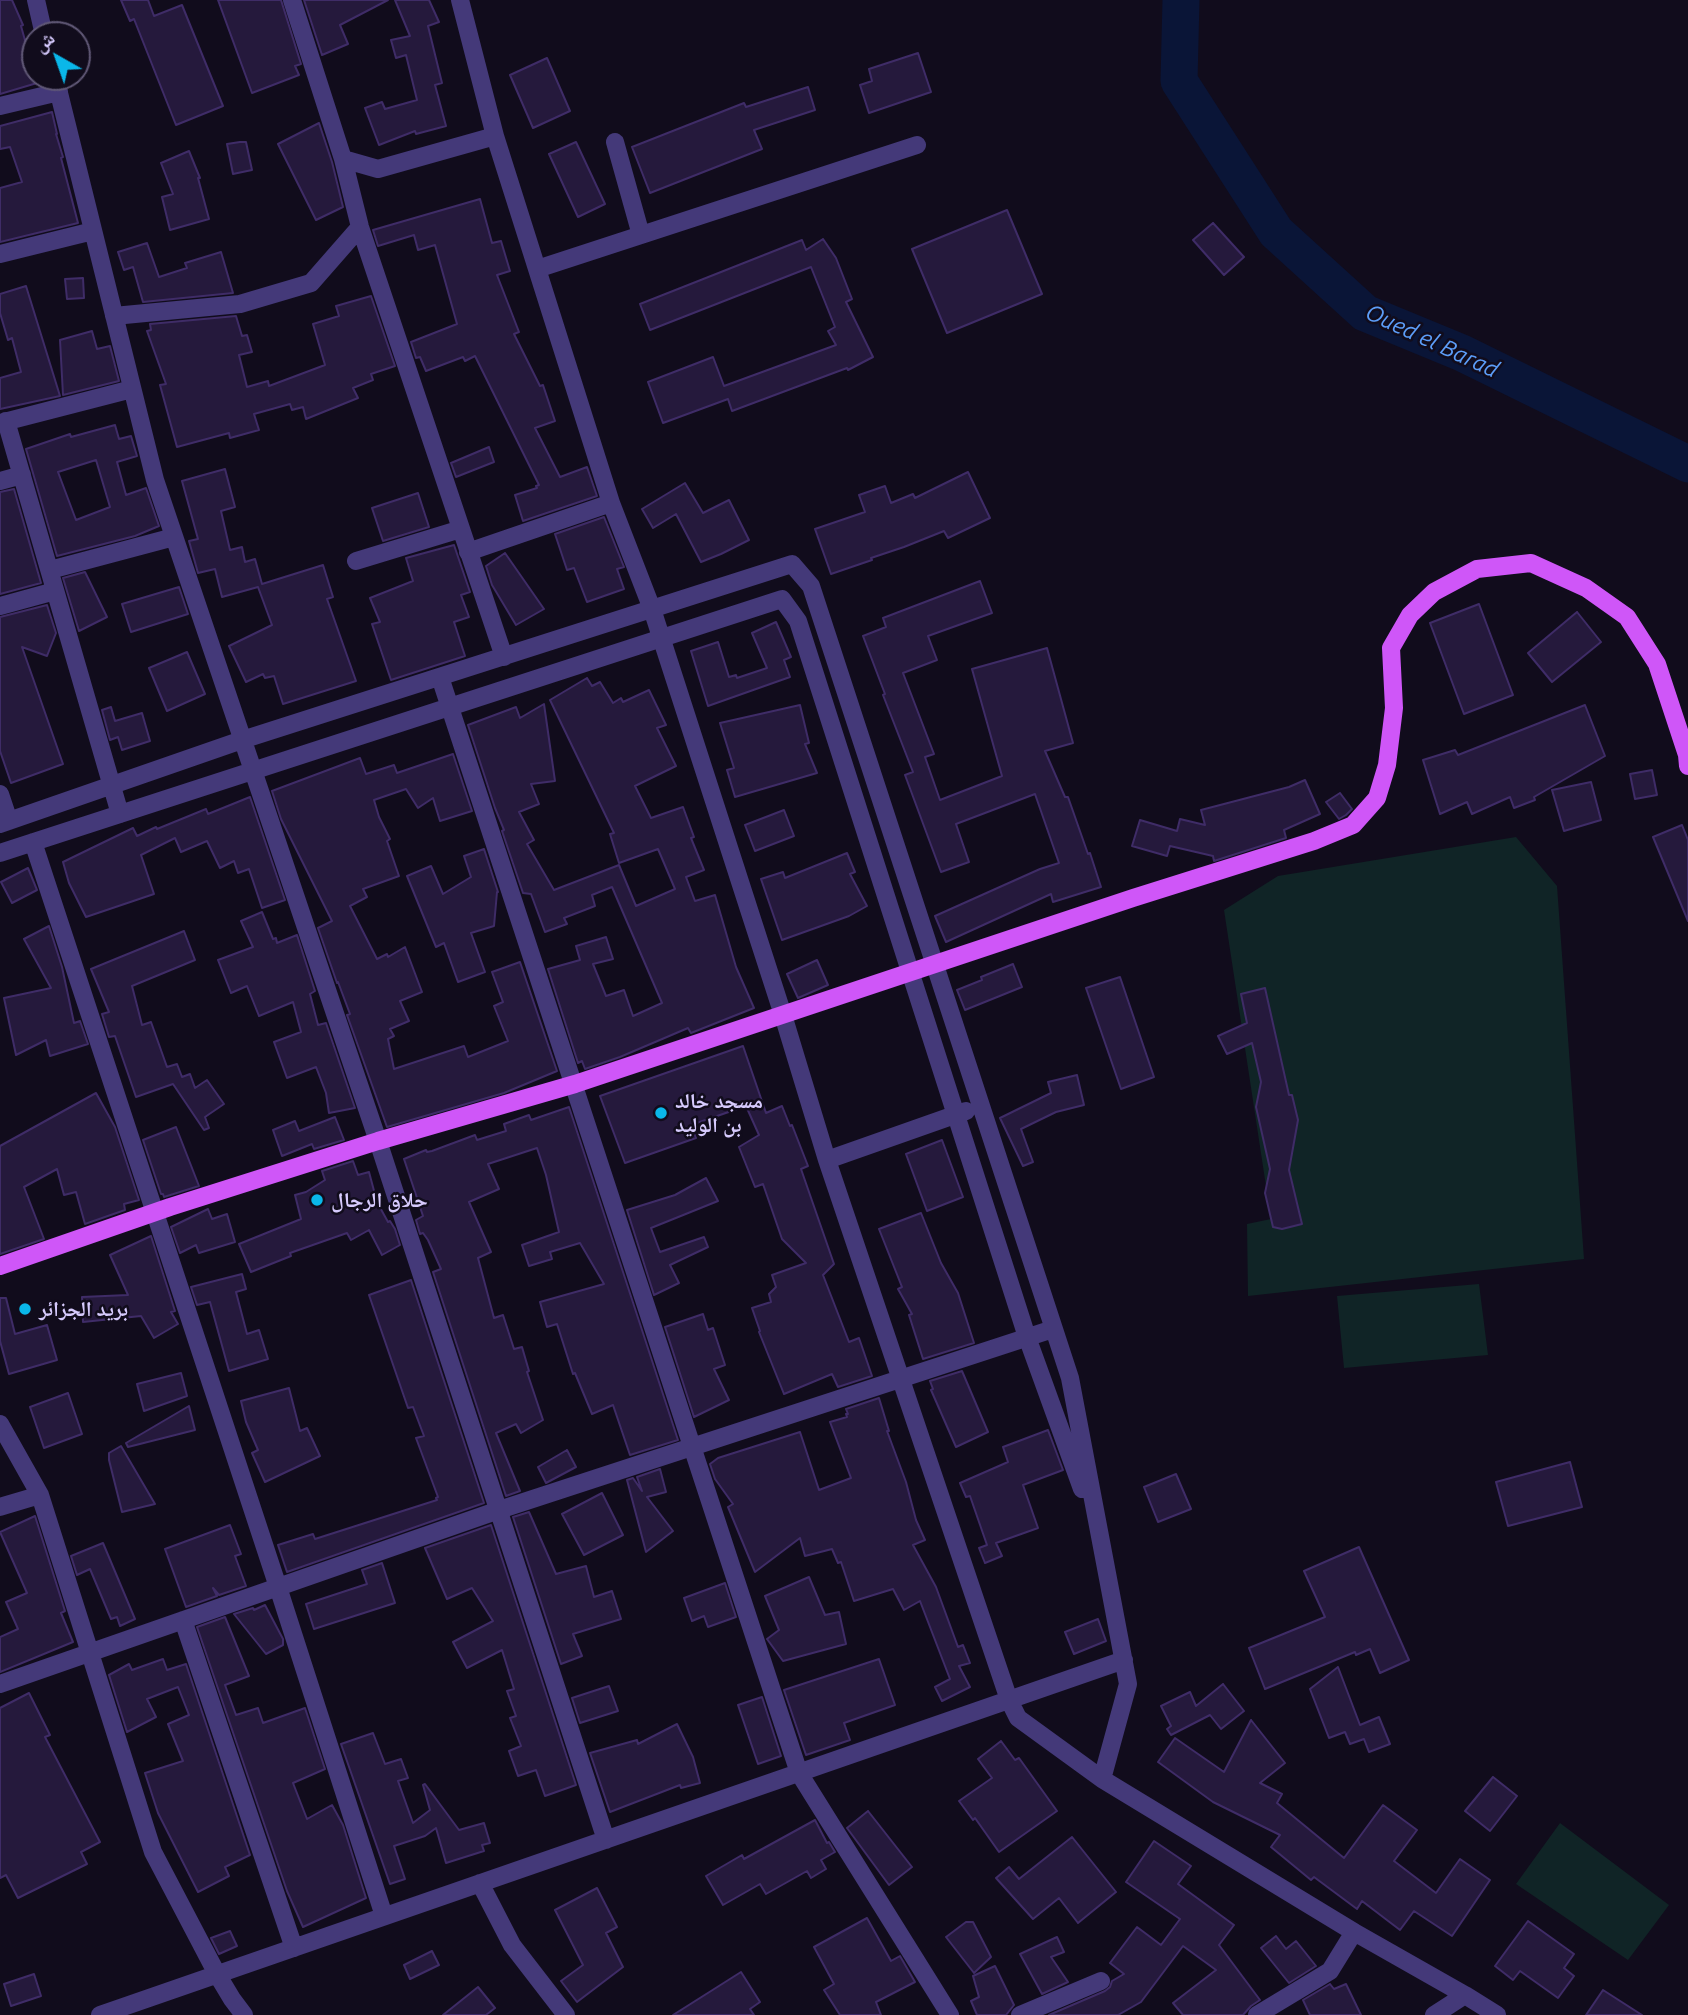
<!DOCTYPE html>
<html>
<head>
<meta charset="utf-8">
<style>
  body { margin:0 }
  #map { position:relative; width:1688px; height:2015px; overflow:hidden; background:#110c1c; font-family:Ubuntu,"Noto Naskh Arabic",sans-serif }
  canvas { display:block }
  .north { position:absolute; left:21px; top:21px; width:70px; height:70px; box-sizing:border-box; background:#110c1c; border:2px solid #605876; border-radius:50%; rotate:320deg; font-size:19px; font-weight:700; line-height:28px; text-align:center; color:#d6cafd }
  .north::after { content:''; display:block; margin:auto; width:24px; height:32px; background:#0ab7e9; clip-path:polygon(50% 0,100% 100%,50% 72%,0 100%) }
</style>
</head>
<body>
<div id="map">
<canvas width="1688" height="2015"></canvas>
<div class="north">ش</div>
</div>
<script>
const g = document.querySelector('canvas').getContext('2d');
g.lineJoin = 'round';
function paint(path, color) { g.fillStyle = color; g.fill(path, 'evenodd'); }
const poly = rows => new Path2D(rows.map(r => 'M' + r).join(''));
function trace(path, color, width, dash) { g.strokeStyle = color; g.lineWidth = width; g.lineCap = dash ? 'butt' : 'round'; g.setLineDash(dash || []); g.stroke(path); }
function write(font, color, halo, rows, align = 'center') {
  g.font = font + ' Ubuntu,"Noto Naskh Arabic",sans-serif'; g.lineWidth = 5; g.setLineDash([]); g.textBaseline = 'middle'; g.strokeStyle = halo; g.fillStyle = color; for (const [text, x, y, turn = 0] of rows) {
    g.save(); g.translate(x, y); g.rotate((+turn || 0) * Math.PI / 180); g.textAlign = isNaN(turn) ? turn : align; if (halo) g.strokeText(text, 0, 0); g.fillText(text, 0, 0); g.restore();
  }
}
const green = poly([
  [1516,837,1557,886,1584,1259,1248,1296,1247,1224,1271,1219,1224,910,1278,876],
  [1479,1284,1488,1355,1344,1368,1337,1296],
  [1560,1823,1669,1905,1628,1960,1516,1884]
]);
const river = poly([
  [1181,0,1179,81,1276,232,1365,313,1462,353,1688,464]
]);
const building = poly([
  [0,0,12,0,23,25,21,26,37,83,0,94,0,0],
  [121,0,148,0,154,16,182,5,223,106,176,125,134,19,130,21,121,0],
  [218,0,281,0,301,64,295,66,299,75,252,93,218,0],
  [304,0,388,0,340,25,348,44,322,55,304,0],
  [395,0,429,0,439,22,428,26,442,83,435,85,446,126,416,134,415,131,379,145,365,108,382,102,385,109,417,100,406,55,396,58,391,40,410,36,395,0],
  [918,53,931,92,869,113,860,85,872,81,869,69,918,53],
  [547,58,570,111,533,128,510,75,547,58],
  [808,87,815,110,754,130,762,149,650,193,632,147,744,103,746,107,808,87],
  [52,112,57,134,56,134,63,157,61,158,78,223,0,242,0,188,22,182,10,147,0,149,0,126,52,112],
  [319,123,332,162,343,207,316,220,278,144,319,123],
  [240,142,246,142,252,170,233,174,227,144,240,142],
  [576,142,605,204,578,217,549,154,576,142],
  [189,151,200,178,198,178,209,219,170,230,162,197,173,194,161,163,189,151],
  [480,199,492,243,501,241,510,271,497,275,519,332,514,334,540,386,543,385,555,421,535,428,560,477,587,467,597,496,523,521,515,495,537,488,536,486,539,485,475,356,465,361,463,357,426,371,420,357,416,358,411,342,457,324,435,245,418,250,414,235,378,246,373,230,480,199],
  [1007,210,1042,294,947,333,912,249,1007,210],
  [1213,223,1244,257,1224,275,1193,240,1213,223],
  [823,239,836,258,852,299,846,302,873,357,848,370,847,368,732,411,728,399,663,423,648,382,713,357,724,386,836,345,828,331,835,327,811,267,650,330,640,304,802,240,806,250,823,239],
  [147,243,159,277,187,268,185,263,221,252,233,293,143,302,133,267,124,270,118,252,147,243],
  [83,278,84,298,67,299,65,279,83,278],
  [26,286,60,396,0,409,0,378,21,372,12,338,8,340,0,313,0,294,26,286],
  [371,296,395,366,371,374,373,380,353,388,358,398,306,419,303,407,292,410,290,404,254,414,259,430,230,438,229,433,177,447,160,385,166,384,147,331,151,330,150,324,236,316,242,336,247,335,252,352,239,355,247,387,268,381,269,386,325,365,313,324,339,316,336,306,371,296],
  [92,331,97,349,110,346,119,381,63,395,60,340,92,331],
  [115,425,119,439,131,436,137,456,117,462,126,495,146,488,159,526,135,536,57,556,26,449,70,434,71,437,115,425],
  [96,460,110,507,76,520,58,472,96,460],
  [489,447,494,462,456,477,451,463,489,447],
  [225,469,235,507,221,511,230,550,242,547,245,562,255,559,262,584,323,565,333,597,327,599,356,681,283,704,274,676,265,678,263,674,246,682,229,646,272,625,258,587,222,597,215,569,198,573,189,541,198,539,182,481,225,469],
  [968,472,990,518,948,538,944,531,904,547,871,558,872,560,831,574,815,529,865,512,859,495,885,486,891,503,913,494,915,498,968,472],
  [685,483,703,513,729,500,749,540,721,554,701,562,676,514,653,528,642,509,685,483],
  [14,489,41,583,0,594,0,492,14,489],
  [418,493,429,527,383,541,372,508,418,493],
  [604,517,624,567,617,569,624,589,587,602,574,568,567,570,555,534,604,517],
  [454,545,470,592,461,595,469,617,454,622,465,656,391,680,372,624,380,622,370,598,413,581,406,558,454,545],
  [505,553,544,609,516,625,492,585,486,566,505,553],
  [85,572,107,617,79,631,63,578,85,572],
  [980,581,992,613,928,636,937,660,903,673,934,754,925,757,940,800,1002,776,972,669,1047,648,1073,743,1045,751,1065,797,1068,797,1088,854,1090,853,1101,887,1053,902,1051,894,946,942,935,916,1040,869,1059,863,1035,794,956,824,969,862,941,872,905,775,913,772,883,695,885,694,863,636,886,627,883,618,980,581],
  [179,587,188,614,131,632,122,604,179,587],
  [1479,604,1513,695,1464,714,1430,623,1479,604],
  [47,605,56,633,47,656,22,647,63,764,11,783,0,751,0,617,47,605],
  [1577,612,1601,642,1552,682,1528,653,1577,612],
  [776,622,791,657,784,660,790,677,708,706,691,651,718,642,729,677,736,675,737,678,767,668,752,633,776,622],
  [187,652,205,694,167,711,149,668,187,652],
  [587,678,592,686,600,682,613,703,621,698,623,702,649,690,666,725,657,728,676,766,635,786,651,818,683,807,694,837,691,838,704,870,686,877,695,901,715,895,736,967,754,1008,691,1033,688,1028,620,1057,585,1069,582,1061,578,1063,548,969,580,960,576,946,606,937,613,959,593,964,606,996,624,990,633,1016,662,1003,612,887,592,895,595,906,564,918,567,924,545,932,531,894,523,893,502,831,504,830,495,808,468,725,516,707,520,718,544,704,555,781,531,784,539,804,519,812,534,840,527,844,554,890,619,865,636,906,675,889,658,849,619,863,610,834,614,833,550,700,587,678],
  [800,705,809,743,805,744,817,773,735,797,727,770,734,768,720,723,800,705],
  [1585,705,1605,756,1534,797,1535,800,1514,808,1510,797,1472,814,1467,802,1440,814,1423,760,1455,750,1458,755,1585,705],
  [111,707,115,721,142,713,150,741,122,750,118,737,110,740,102,710,111,707],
  [453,754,472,811,440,821,433,798,418,808,406,789,374,800,379,817,390,839,387,841,399,876,363,889,367,897,350,906,377,959,387,954,388,957,405,947,422,992,400,1001,409,1021,390,1029,394,1036,388,1039,394,1069,464,1046,468,1057,508,1041,494,1006,503,1002,492,972,520,962,557,1071,504,1093,387,1127,347,1015,350,1014,338,982,337,983,318,928,332,921,281,819,272,791,360,758,366,774,394,765,397,773,453,754],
  [1652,770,1657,795,1635,799,1630,774,1652,770],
  [1305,780,1320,814,1284,830,1286,838,1214,861,1213,856,1170,846,1167,856,1132,846,1140,820,1177,831,1180,819,1205,825,1201,810,1289,787,1305,780],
  [1591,782,1601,820,1564,831,1552,790,1591,782],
  [1340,793,1352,809,1346,815,1339,819,1326,802,1340,793],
  [250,797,285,900,262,908,249,869,238,873,234,861,220,868,207,841,181,852,175,838,141,855,154,894,86,917,69,883,63,862,133,828,137,836,156,827,157,829,206,809,208,814,250,797],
  [784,810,794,836,755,851,745,825,784,810],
  [1682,825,1688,840,1688,921,1653,837,1682,825],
  [484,849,498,892,497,892,494,926,471,933,485,972,458,982,444,943,436,947,407,876,431,866,443,894,471,877,464,856,484,849],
  [847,853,855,872,850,874,867,906,849,916,782,940,761,879,783,872,785,878,847,853],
  [28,868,37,890,12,903,1,882,28,868],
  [262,912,273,939,276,938,277,943,297,935,315,991,310,994,318,1025,326,1023,355,1108,329,1113,326,1093,316,1067,287,1078,274,1042,301,1032,293,1002,259,1016,247,986,231,993,218,960,253,947,241,921,262,912],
  [49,926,62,967,74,1023,80,1021,88,1044,50,1056,46,1040,16,1055,4,998,51,988,24,939,49,926],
  [184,931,195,960,132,986,142,1025,151,1022,167,1067,177,1064,182,1077,190,1074,195,1088,207,1080,224,1104,205,1117,209,1128,204,1130,173,1084,136,1097,115,1036,109,1037,102,1014,109,1012,91,969,184,931],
  [817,960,828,985,798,998,787,974,817,960],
  [1013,964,1022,987,965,1010,957,990,982,980,981,977,1013,964],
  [1120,977,1154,1077,1121,1089,1086,988,1120,977],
  [1265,988,1289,1095,1292,1095,1298,1120,1289,1170,1302,1224,1282,1229,1273,1227,1265,1193,1270,1169,1256,1107,1261,1082,1252,1043,1227,1054,1218,1036,1247,1023,1241,994,1265,988],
  [743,1046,766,1113,782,1106,790,1126,792,1125,808,1166,801,1169,834,1264,823,1275,849,1342,859,1338,872,1376,838,1387,832,1374,784,1394,759,1332,760,1331,752,1308,771,1302,769,1294,776,1287,772,1275,806,1263,782,1239,763,1184,755,1187,739,1147,759,1135,746,1106,691,1125,696,1138,625,1163,600,1096,743,1046],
  [1077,1075,1084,1105,1056,1112,1021,1129,1033,1162,1023,1166,1000,1118,1051,1093,1048,1082,1077,1075],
  [96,1093,115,1127,139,1200,124,1204,125,1210,85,1224,76,1192,64,1195,57,1169,24,1187,44,1239,0,1254,0,1146,96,1093],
  [569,1107,678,1440,630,1455,613,1405,592,1414,575,1373,573,1374,557,1324,547,1327,540,1302,604,1284,580,1243,550,1252,552,1259,529,1266,522,1245,559,1232,546,1175,537,1148,488,1164,499,1189,469,1202,491,1252,478,1258,494,1318,503,1315,514,1349,522,1347,529,1371,527,1372,543,1420,521,1433,516,1424,496,1433,520,1491,506,1496,433,1272,441,1269,428,1240,423,1233,420,1234,416,1220,423,1216,404,1159,426,1150,427,1152,432,1151,475,1135,477,1140,506,1131,504,1124,529,1115,531,1120,569,1107],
  [335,1117,344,1140,314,1149,312,1144,282,1156,273,1130,295,1121,299,1131,335,1117],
  [176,1127,199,1186,164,1197,163,1194,161,1194,143,1140,176,1127],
  [942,1140,963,1197,927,1211,906,1154,942,1140],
  [353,1161,358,1175,369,1172,377,1202,388,1222,390,1221,395,1229,400,1245,382,1255,369,1230,351,1240,347,1233,290,1253,291,1256,251,1272,239,1244,301,1219,295,1195,306,1192,325,1180,322,1171,353,1161],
  [706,1178,718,1201,651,1228,660,1252,704,1237,708,1247,670,1265,679,1283,654,1295,627,1210,675,1195,706,1178],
  [208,1209,212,1219,227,1214,235,1242,199,1253,196,1245,180,1253,171,1227,208,1209],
  [921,1213,941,1263,958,1293,974,1343,923,1359,909,1315,912,1314,898,1289,902,1287,879,1229,921,1213],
  [151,1236,175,1311,171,1312,178,1324,154,1338,141,1316,83,1322,82,1297,128,1295,110,1255,151,1236],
  [242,1274,246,1289,236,1292,247,1334,259,1330,268,1359,229,1371,210,1302,197,1305,191,1287,242,1274],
  [411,1280,484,1503,287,1572,278,1545,313,1534,315,1539,437,1500,436,1498,438,1497,416,1438,424,1436,413,1407,408,1408,369,1295,411,1280],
  [0,1298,6,1298,15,1334,47,1325,57,1360,9,1374,0,1341,0,1298],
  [703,1314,708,1330,713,1328,725,1365,714,1369,729,1400,694,1417,665,1327,703,1314],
  [962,1371,988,1432,956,1447,931,1390,933,1389,930,1381,962,1371],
  [181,1373,187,1396,144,1411,137,1384,181,1373],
  [289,1388,300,1431,307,1428,320,1456,265,1482,252,1453,258,1450,246,1422,241,1401,289,1388],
  [68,1393,82,1434,44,1448,30,1407,68,1393],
  [879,1398,889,1431,887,1431,906,1482,916,1520,925,1540,913,1545,936,1587,958,1647,963,1645,970,1663,959,1666,970,1687,942,1701,935,1687,950,1679,920,1601,904,1610,893,1589,854,1601,841,1562,838,1563,832,1549,805,1556,800,1538,755,1572,728,1507,733,1504,715,1479,710,1464,718,1458,800,1432,819,1490,851,1478,830,1422,847,1417,846,1414,848,1414,846,1409,879,1398],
  [189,1406,195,1430,128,1447,126,1443,189,1406],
  [1048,1430,1063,1470,1023,1485,1038,1528,996,1543,1002,1556,985,1563,979,1548,987,1545,970,1496,966,1497,960,1483,1008,1462,1003,1447,1048,1430],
  [121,1446,155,1504,122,1512,109,1460,109,1453,121,1446],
  [567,1450,576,1467,546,1483,538,1467,567,1450],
  [1570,1462,1582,1507,1508,1526,1496,1482,1570,1462],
  [660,1469,666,1492,647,1497,673,1531,646,1552,627,1480,633,1478,642,1491,637,1477,660,1469],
  [1176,1474,1191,1509,1158,1522,1144,1487,1176,1474],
  [602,1493,623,1535,584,1555,562,1514,602,1493],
  [529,1512,556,1574,586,1566,594,1597,612,1591,621,1619,573,1634,582,1656,561,1664,513,1517,529,1512],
  [35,1516,65,1611,61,1613,73,1642,0,1672,0,1637,18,1629,6,1602,27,1593,0,1532,35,1516],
  [230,1525,241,1554,235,1556,246,1586,219,1595,213,1588,217,1596,186,1607,165,1549,230,1525],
  [491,1525,576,1785,545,1796,536,1770,518,1776,509,1751,521,1746,510,1718,516,1716,507,1691,514,1689,502,1650,467,1668,453,1642,493,1621,472,1588,447,1599,425,1548,491,1525],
  [103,1543,135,1619,120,1626,117,1617,111,1619,90,1569,77,1575,71,1556,103,1543],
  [1359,1547,1409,1660,1380,1673,1370,1649,1356,1655,1355,1652,1265,1689,1249,1648,1325,1617,1304,1571,1359,1547],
  [382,1563,395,1603,314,1629,306,1604,367,1584,362,1570,382,1563],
  [809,1577,825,1615,839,1612,846,1644,783,1661,767,1639,779,1630,765,1596,809,1577],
  [725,1583,736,1617,708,1627,704,1616,692,1621,684,1598,725,1583],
  [265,1605,283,1639,283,1645,266,1654,234,1614,253,1608,254,1610,265,1605],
  [225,1617,249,1676,225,1685,236,1715,258,1708,263,1723,305,1708,325,1769,293,1783,307,1819,332,1805,343,1825,366,1898,303,1927,287,1891,197,1627,225,1617],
  [1098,1619,1106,1641,1074,1654,1065,1632,1098,1619],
  [163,1659,167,1670,186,1664,250,1855,225,1867,229,1876,198,1892,158,1813,145,1773,183,1761,168,1724,189,1715,178,1687,147,1699,156,1717,127,1732,109,1675,129,1664,132,1670,163,1659],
  [879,1659,895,1705,844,1723,850,1740,806,1755,784,1690,879,1659],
  [1338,1667,1360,1725,1379,1717,1390,1744,1369,1752,1364,1739,1350,1744,1345,1732,1329,1738,1310,1689,1338,1667],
  [1223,1684,1244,1711,1221,1729,1210,1715,1171,1735,1167,1729,1171,1726,1161,1706,1190,1692,1196,1706,1223,1684],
  [609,1686,618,1711,580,1723,572,1698,609,1686],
  [29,1693,50,1735,45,1737,100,1842,81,1852,87,1864,18,1898,6,1875,0,1878,0,1708,29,1693],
  [762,1697,781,1756,758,1764,738,1705,762,1697],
  [1251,1720,1285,1763,1260,1783,1282,1794,1277,1803,1344,1858,1383,1805,1417,1830,1394,1861,1436,1893,1460,1859,1490,1880,1452,1936,1414,1911,1400,1930,1362,1901,1357,1909,1314,1877,1311,1880,1271,1847,1280,1835,1213,1802,1158,1762,1175,1738,1224,1772,1251,1720],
  [677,1724,693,1757,700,1783,681,1788,680,1785,610,1812,590,1753,637,1740,638,1744,677,1724],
  [373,1733,385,1764,401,1759,408,1778,398,1781,413,1823,430,1810,423,1785,425,1784,459,1830,484,1823,490,1843,482,1845,484,1851,446,1863,436,1828,425,1836,394,1846,405,1879,390,1884,341,1744,373,1733],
  [1001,1741,1015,1760,1019,1758,1057,1811,999,1852,975,1818,973,1820,959,1801,992,1778,978,1759,1001,1741],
  [1493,1777,1517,1796,1490,1831,1465,1811,1493,1777],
  [868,1811,912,1867,889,1885,847,1828,868,1811],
  [815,1820,827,1843,829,1842,835,1852,821,1860,826,1869,811,1878,807,1871,766,1894,760,1884,723,1905,706,1876,742,1855,744,1859,815,1820],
  [1072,1837,1116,1892,1078,1923,1059,1898,1033,1919,996,1878,1009,1867,1019,1879,1072,1837],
  [1154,1841,1191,1866,1178,1884,1234,1925,1219,1945,1260,2000,1251,2006,1243,2015,1183,2015,1173,2003,1216,1970,1183,1946,1141,2002,1118,2015,1049,2015,1105,1991,1110,1987,1112,1981,1124,1974,1110,1963,1137,1927,1161,1945,1180,1919,1126,1882,1154,1841],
  [597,1888,617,1927,606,1933,623,1967,577,2002,561,1981,583,1965,555,1910,597,1888],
  [867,1918,891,1961,900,1956,915,1982,876,2002,881,2015,840,2015,824,1990,834,1984,814,1947,867,1918],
  [1528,1921,1574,1954,1564,1968,1574,1976,1558,1998,1520,1971,1513,1980,1495,1966,1528,1921],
  [966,1922,973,1922,991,1957,974,1973,946,1937,966,1922],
  [230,1931,237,1946,219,1954,211,1938,230,1931],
  [1276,1936,1286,1949,1296,1941,1316,1966,1289,1983,1261,1948,1276,1936],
  [1057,1937,1064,1952,1051,1957,1068,1982,1042,1994,1020,1954,1057,1937],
  [432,1951,439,1965,410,1979,404,1965,432,1951],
  [995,1966,1014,2005,1006,2015,977,2015,971,2001,979,1997,973,1976,995,1966],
  [741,1972,760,2002,750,2009,754,2015,673,2015,741,1972],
  [34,1974,41,1996,11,2006,4,1984,34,1974],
  [1330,1984,1334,1989,1346,1984,1361,2015,1310,2015,1303,2000,1330,1984],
  [478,1987,495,2008,486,2015,443,2015,478,1987],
  [1603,1990,1642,2015,1586,2015,1603,1990]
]);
const minor = poly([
  [36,0,44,35],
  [292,0,343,159,360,227,504,657],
  [460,0,495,136,611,503,652,609,783,1015,827,1160,1009,1700,1018,1718,1102,1779,1354,1932,1465,1995,1497,2015],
  [55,77,155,480,378,1141,606,1840],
  [0,106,59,92],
  [615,142,641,235],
  [343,159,378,169,495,136],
  [0,254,93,231],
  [537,269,917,145],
  [114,316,240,304,311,283,360,227],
  [6,421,120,814],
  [0,423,132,389],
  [0,481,22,475],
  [468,552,611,503],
  [356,561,461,529],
  [50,570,174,537],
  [0,606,55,591],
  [440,677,799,1773,950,2015],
  [0,794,9,821],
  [0,824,242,740,792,564,811,586,1070,1378,1128,1684,1102,1779],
  [33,842,278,1587,384,1916],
  [0,853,782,599,798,621,1027,1337,1082,1489],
  [827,1160,966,1111],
  [0,1424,40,1495,153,1852,217,1974,232,1999,244,2015],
  [0,1507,40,1495],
  [183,1620,294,1948],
  [0,1684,499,1510,1053,1329],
  [480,1883,512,1945,566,2015],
  [100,2015,1124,1660],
  [1020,2015,1101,1981],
  [1257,2015,1330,1971,1354,1932],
  [1434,2015,1465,1995]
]);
const major = poly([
  [0,1266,170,1207,378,1141,575,1084,1133,898,1314,841,1353,825,1377,798,1387,765,1394,708,1391,648,1410,615,1434,592,1477,569,1531,563,1586,588,1627,617,1657,664,1687,755,1688,766]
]);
const markers = [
  [661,1113,7,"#0ab7e9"],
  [317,1200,7,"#0ab7e9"],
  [25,1309,7,"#0ab7e9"]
];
const poiNames = [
  ["مسجد خالد",675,1101],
  ["بن الوليد",675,1125],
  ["حلاق الرجال",331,1200],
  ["بريد الجزائر",39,1309]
];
const waterNames = [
  ["Oued el Barad",1432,341,25]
];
paint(green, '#102426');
trace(river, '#0a1537', 37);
paint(building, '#25193c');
trace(building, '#3f2c67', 2);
trace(minor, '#443979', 18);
trace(major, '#cf56f8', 18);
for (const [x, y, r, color] of markers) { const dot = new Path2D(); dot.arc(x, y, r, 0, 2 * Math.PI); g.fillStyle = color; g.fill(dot); trace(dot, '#110c1c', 2.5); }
write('bold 21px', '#d6cafd', '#110c1c', poiNames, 'left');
write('italic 23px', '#5c9df8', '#110c1c', waterNames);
</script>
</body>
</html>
